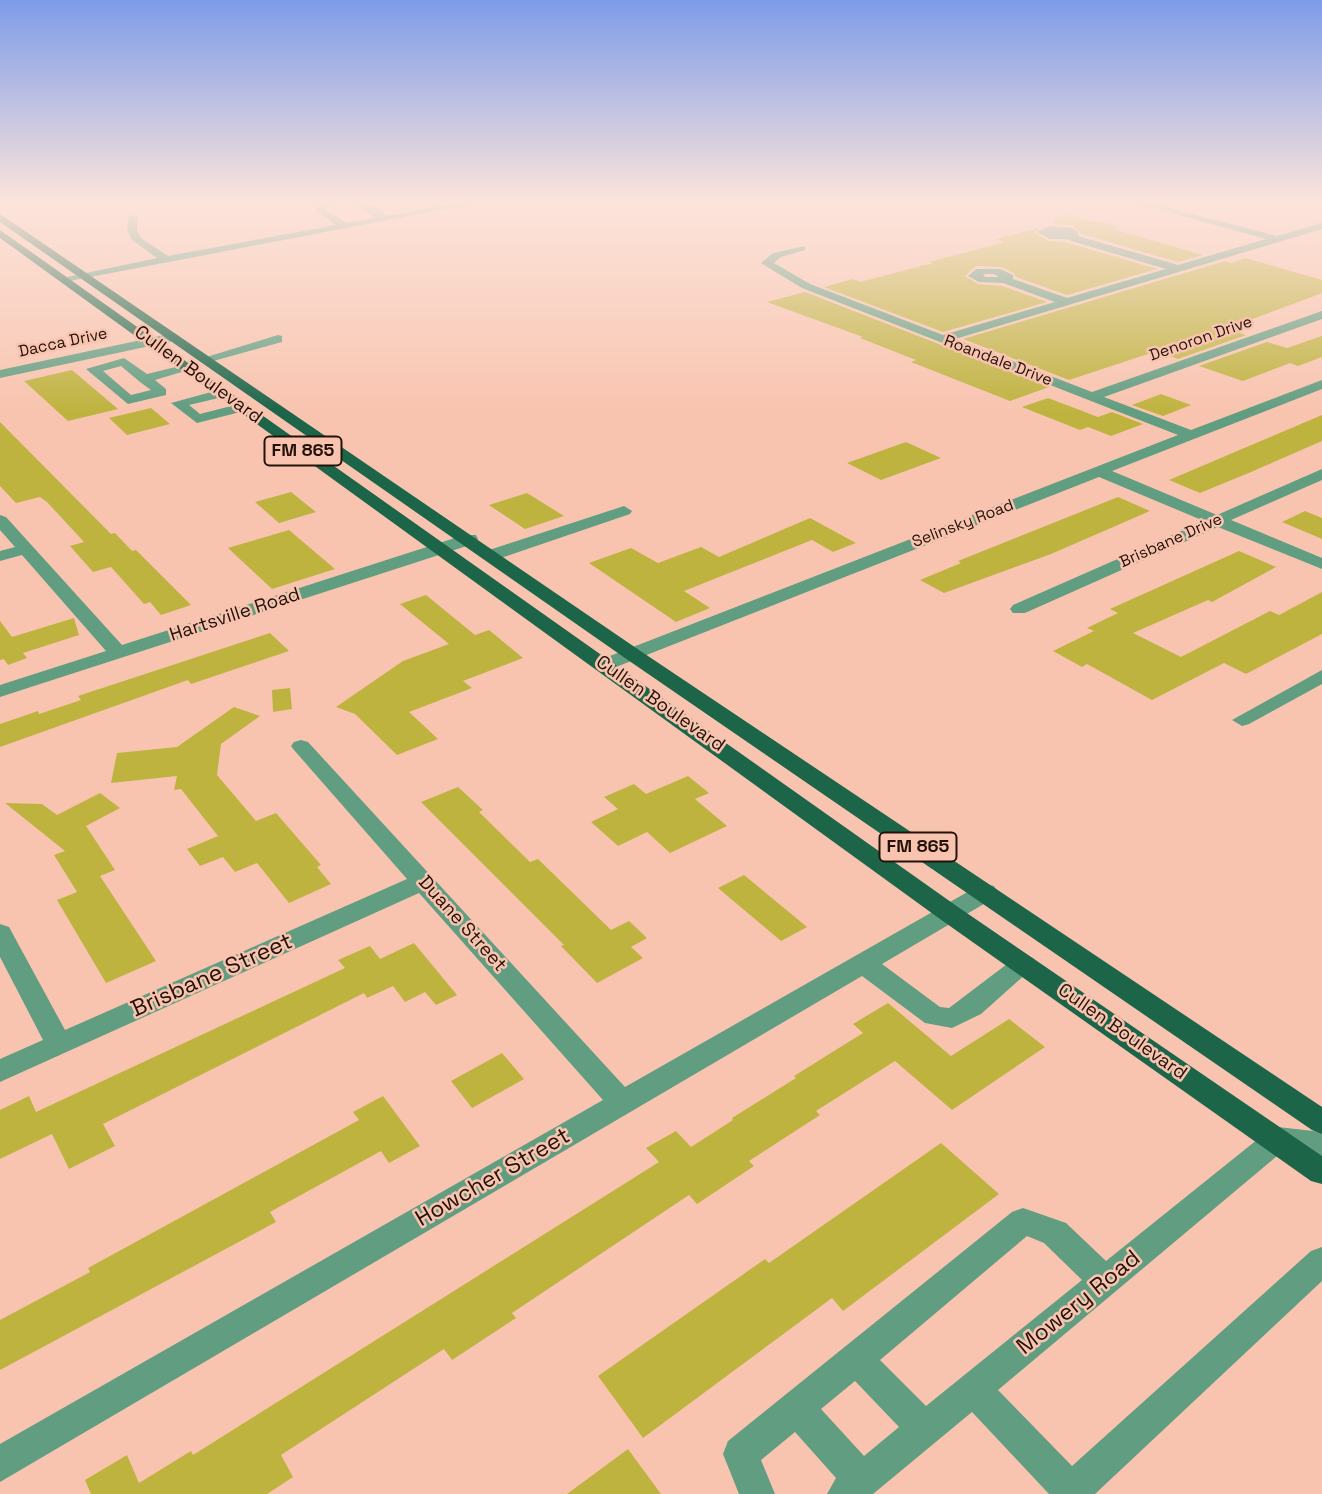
<!DOCTYPE html>
<html>
<head>
<meta charset="utf-8">
<style>
  body { margin:0 }
  canvas { display:block; background:#f8c4af }
</style>
</head>
<body>
<canvas width="1322" height="1494"></canvas>
<script>
const g = document.querySelector('canvas').getContext('2d');
g.lineJoin = 'round';
function paint(path, color) { g.fillStyle = color; g.fill(path, 'evenodd'); }
const poly = rows => new Path2D(rows.map(r => 'M' + r).join(''));
function write(font, color, halo, rows, align = 'center') {
  g.font = font + ' "Space Grotesk",sans-serif'; g.lineWidth = 5; g.setLineDash([]); g.textBaseline = 'middle'; g.strokeStyle = halo; g.fillStyle = color; for (const [text, x, y, turn = 0] of rows) {
    g.save(); g.translate(x, y); g.rotate((+turn || 0) * Math.PI / 180); g.textAlign = isNaN(turn) ? turn : align; if (halo) g.strokeText(text, 0, 0); g.fillText(text, 0, 0); g.restore();
  }
}
function trace(path, color, width, dash) { g.strokeStyle = color; g.lineWidth = width; g.lineCap = dash ? 'butt' : 'round'; g.setLineDash(dash || []); g.stroke(path); }
const building = poly([
  [1066,215,1120,227,1113,229,1203,255,1178,262,1081,234,1072,225,1052,224,1058,217],
  [1039,228,1035,233,1049,241,1065,242,1157,269,1067,295,1016,277,1014,273,1001,267,976,266,965,276,978,284,1002,286,1047,302,943,332,824,287,853,279,860,282,933,263,929,262,1005,242,996,239],
  [1245,258,1322,280,1322,293,1226,329,1246,335,1178,359,1157,351,1069,380,963,339,1225,261,1231,263],
  [805,292,1049,387,1010,401,911,362,916,360,860,338,863,337,767,302],
  [1322,336,1322,357,1298,366,1290,363,1243,381,1199,366,1267,342,1287,348],
  [72,370,118,409,68,421,24,381],
  [1161,394,1191,405,1163,416,1132,405],
  [1048,398,1098,417,1112,412,1143,424,1111,436,1088,427,1080,430,1022,407],
  [151,408,170,424,127,435,109,418],
  [1322,415,1322,441,1251,472,1200,493,1169,480],
  [0,422,111,534,115,533,132,551,136,550,191,605,161,615,150,602,144,604,111,567,93,572,70,546,84,542,47,502,40,497,16,503,0,486],
  [906,442,941,458,881,480,847,463],
  [291,492,316,512,279,523,255,502],
  [527,493,564,516,525,529,489,505],
  [1118,497,1150,511,1051,554,944,593,920,580,961,563,958,561],
  [1305,511,1322,518,1322,539,1282,522],
  [810,518,856,543,833,552,812,540,684,591,710,608,676,622,589,563,631,548,658,563,701,547,719,557],
  [289,530,335,569,272,589,228,548],
  [1239,551,1276,567,1212,602,1208,600,1133,633,1181,657,1270,611,1279,615,1322,592,1322,634,1246,674,1224,663,1152,700,1087,664,1082,667,1053,651,1094,631,1087,628,1118,613,1110,609],
  [426,595,475,635,489,630,523,658,463,681,472,688,409,712,438,739,397,755,355,714,336,707,403,661,449,644,400,604],
  [74,618,79,635,23,653,27,658,8,665,4,659,0,660,0,621,12,637],
  [270,633,289,651,191,684,188,680,0,747,0,724,38,711,39,714,81,700,78,696],
  [290,688,292,709,273,712,272,690],
  [234,707,260,716,221,744,217,775,256,821,276,813,321,865,317,867,331,884,289,903,257,863,235,872,223,857,200,866,187,849,218,836,181,789,174,790,177,776,111,783,117,753,177,747],
  [688,776,709,793,695,799,727,826,670,853,647,832,618,846,591,822,618,809,604,797,634,784,646,794],
  [458,787,483,810,479,812,530,862,538,859,611,930,629,921,647,938,631,947,643,958,597,983,561,946,564,945,421,802],
  [100,793,120,808,86,826,115,870,100,876,156,961,106,983,57,900,77,892,54,855,65,851,5,803,42,804,57,815],
  [744,875,807,927,781,941,718,888],
  [414,943,457,995,436,1005,425,992,405,1002,393,986,367,998,364,993,103,1124,115,1146,69,1169,52,1134,0,1159,0,1110,29,1096,36,1112,345,968,338,960,370,946,380,959],
  [888,1003,951,1056,1009,1019,1045,1047,952,1110,895,1061,816,1111,820,1115,749,1161,754,1166,697,1204,689,1195,512,1313,516,1318,452,1360,444,1349,281,1455,293,1477,267,1494,91,1494,85,1480,127,1455,139,1483,191,1451,193,1455,659,1162,646,1148,676,1131,691,1147,733,1120,732,1118,796,1078,794,1076,863,1033,853,1024],
  [502,1053,524,1079,472,1108,451,1081],
  [383,1096,420,1146,389,1163,381,1151,270,1212,276,1222,0,1370,0,1320,90,1272,88,1268,359,1120,353,1112],
  [941,1143,999,1194,843,1311,832,1298,643,1438,598,1376,765,1259,769,1263],
  [628,1449,661,1494,567,1494]
]);
const minor = poly([
  [322,202,332,202,326,210,347,223,376,218,352,202,374,205,386,216,463,202,482,202,64,282,58,279,157,258,132,240,127,230,129,215,138,217,137,230,141,238,168,256,336,225,315,211,322,202],
  [1131,202,1146,202,1277,236,1322,223,1322,229,955,339,1092,392,1322,311,1322,319,1104,397,1191,430,1322,380,1322,389,1112,471,1217,515,1322,469,1322,480,1231,520,1322,558,1322,569,1218,527,1025,613,1013,613,1010,609,1013,605,1204,521,1099,477,611,669,597,669,594,665,597,661,1178,435,802,288,761,263,773,253,805,246,805,250,781,257,774,263,810,284,943,335,1055,302,1003,283,979,282,968,276,976,269,1000,269,1013,275,1013,279,1067,298,1166,269,1065,239,1050,239,1037,232,1050,226,1072,228,1078,232,1078,236,1178,265,1266,239,1131,202],
  [983,274,994,274,999,277,985,277,983,274],
  [174,333,180,337,178,340,0,378,0,370,174,333],
  [278,335,282,336,282,342,206,363,200,359,278,335],
  [124,358,147,374,188,364,195,368,155,380,166,389,166,395,128,404,86,369,124,358],
  [121,366,140,382,151,390,131,395,103,371,121,366],
  [222,389,229,393,227,396,189,405,200,414,243,403,248,404,248,410,197,423,171,403,222,389],
  [624,506,632,511,630,514,498,559,486,559,483,555,486,551,624,506],
  [0,515,6,517,122,645,464,535,476,535,478,539,476,543,0,697,0,685,106,651,22,555,0,561,0,551,15,547,0,530,0,515],
  [1322,670,1322,684,1249,724,1242,726,1232,720,1322,670],
  [301,740,308,742,625,1087,978,886,986,884,994,886,998,892,994,898,882,964,940,1007,949,1008,1015,958,1024,955,1033,958,1037,964,981,1014,952,1028,925,1023,862,976,0,1482,0,1444,603,1100,419,893,0,1082,0,1059,43,1040,0,957,0,924,9,927,65,1030,407,879,294,750,291,746,294,742,301,740],
  [1278,1127,1322,1132,1322,1156,1283,1151,998,1390,1072,1466,1311,1251,1322,1247,1322,1281,1095,1494,1049,1494,972,1412,873,1494,827,1494,836,1478,795,1432,761,1460,775,1494,739,1494,723,1454,728,1441,1012,1212,1023,1208,1066,1223,1106,1261,1268,1131,1278,1127],
  [1027,1236,1044,1243,1082,1280,926,1406,880,1360,1027,1236],
  [855,1381,899,1427,864,1456,821,1409,855,1381]
]);
const major = poly([
  [0,214,639,650,1322,1107,1322,1134,1312,1130,625,658,0,222,0,214],
  [0,230,958,907,1322,1156,1322,1184,1311,1181,940,919,0,238,0,230]
]);
const farStreetnames = [
  ["Denoron Drive",1201,339,-19],
  ["Dacca Drive",63,343,-12],
  ["Roandale Drive",998,361,21],
  ["Selinsky Road",963,524,-21],
  ["Brisbane Drive",1171,541,-24]
];
const shields = [
  [303,451,77],
  [918,847,77]
];
const shieldNames = [
  ["FM 865",303,451],
  ["FM 865",918,847]
];
const streetNames = [
  ["Cullen Boulevard",198,375,36],
  ["Hartsville Road",235,615,-18],
  ["Cullen Boulevard",660,704,35],
  ["Duane Street",462,924,48],
  ["Cullen Boulevard",1122,1032,35]
];
const nearStreetnames = [
  ["Brisbane Street",212,976,-24],
  ["Howcher Street",493,1178,-30],
  ["Mowery Road",1079,1303,-39]
];
paint(building, '#bfb340');
paint(minor, '#619d81');
paint(major, '#1c6549');
const sky = g.createLinearGradient(0, 0, 0, 411);
sky.addColorStop(0, '#7e9ce9');
sky.addColorStop(0.49, '#fce4db');
sky.addColorStop(1, '#fce4db00');
g.fillStyle = sky;
g.fillRect(0, 0, 1322, 411);
write('16px', '#24120a', '#f8c4af', farStreetnames);
for (const [x, y, w] of shields) { const box = new Path2D(); box.roundRect(x - w / 2, y - 14.5, w, 29, 5); g.fillStyle = '#f8c4af'; g.fill(box); trace(box, '#24120a', 2); }
write('bold 18px', '#24120a', null, shieldNames);
write('19px', '#24120a', '#f8c4af', streetNames);
write('23px', '#24120a', '#f8c4af', nearStreetnames);
</script>
</body>
</html>
